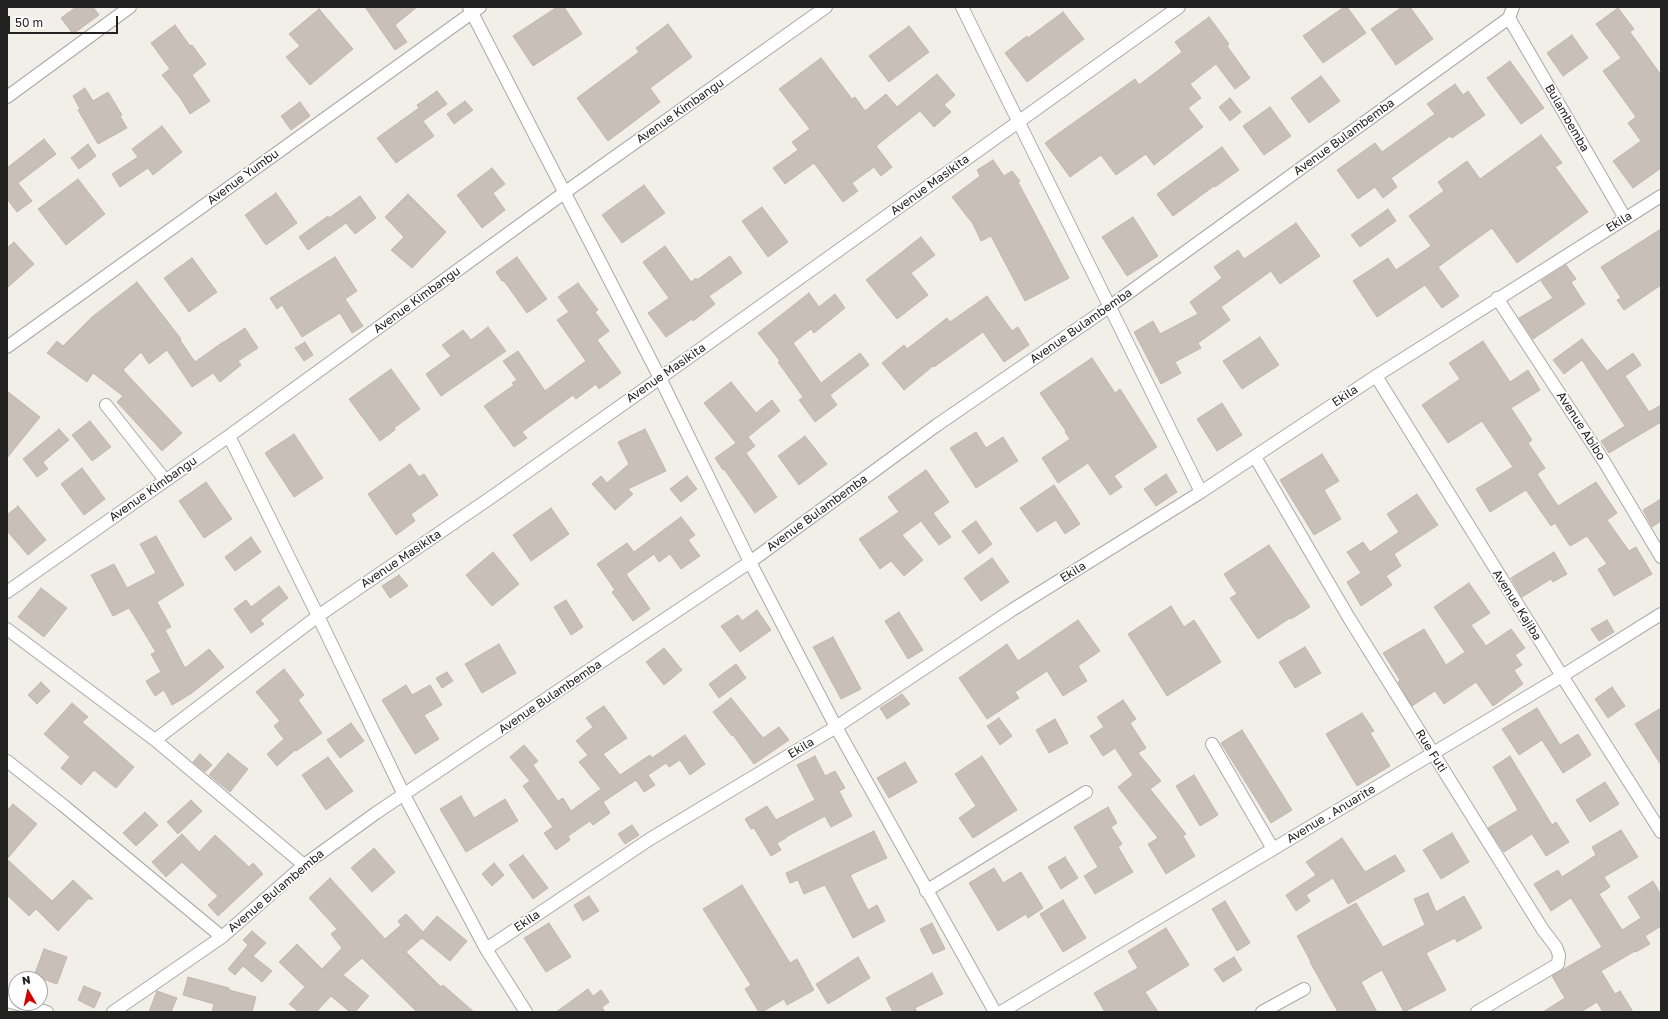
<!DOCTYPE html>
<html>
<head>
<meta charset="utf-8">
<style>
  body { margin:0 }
  #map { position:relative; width:1668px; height:1019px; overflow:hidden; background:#f2efe9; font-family:"Golos Text",sans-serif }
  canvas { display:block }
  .frame { position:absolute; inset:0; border:8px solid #222; pointer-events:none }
  .north { position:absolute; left:8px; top:971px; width:40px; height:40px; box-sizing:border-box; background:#fff; border:1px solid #a7a7a7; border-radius:50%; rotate:351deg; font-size:11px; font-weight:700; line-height:16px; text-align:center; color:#222 }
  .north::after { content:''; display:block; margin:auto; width:14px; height:18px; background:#d40000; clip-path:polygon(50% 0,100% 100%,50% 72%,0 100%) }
  .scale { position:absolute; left:8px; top:16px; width:110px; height:18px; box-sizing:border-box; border:2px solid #222; border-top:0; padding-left:5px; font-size:12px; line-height:14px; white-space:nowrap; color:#222; -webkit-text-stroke:3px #fff; paint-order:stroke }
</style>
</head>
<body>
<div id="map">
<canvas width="1668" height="1019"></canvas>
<div class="frame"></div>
<div class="north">N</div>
<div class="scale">50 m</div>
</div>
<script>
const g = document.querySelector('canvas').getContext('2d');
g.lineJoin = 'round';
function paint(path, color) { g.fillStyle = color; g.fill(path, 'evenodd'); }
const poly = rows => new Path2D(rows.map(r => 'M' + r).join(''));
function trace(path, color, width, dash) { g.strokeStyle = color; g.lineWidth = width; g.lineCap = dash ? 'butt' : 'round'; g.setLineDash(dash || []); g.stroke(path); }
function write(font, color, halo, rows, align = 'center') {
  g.font = font + ' "Golos Text",sans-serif'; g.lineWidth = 3.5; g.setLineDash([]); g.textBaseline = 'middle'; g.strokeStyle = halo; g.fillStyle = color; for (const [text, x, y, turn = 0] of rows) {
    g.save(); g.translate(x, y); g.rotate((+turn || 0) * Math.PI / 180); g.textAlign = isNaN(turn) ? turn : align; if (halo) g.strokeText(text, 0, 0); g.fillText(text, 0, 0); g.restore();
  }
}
const building = poly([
  [76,7,93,7,99,15,73,34,61,18,76,7],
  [365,7,417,7,395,25,407,42,395,50,365,7],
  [557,7,564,7,582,34,533,66,513,36,557,7],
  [1344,7,1347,7,1366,33,1323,63,1303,36,1344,7],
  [1402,7,1410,7,1433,39,1396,65,1371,29,1402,7],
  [1618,8,1634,29,1630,32,1661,75,1661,168,1633,188,1613,161,1641,141,1628,123,1636,117,1603,71,1621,58,1596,24,1618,8],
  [319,9,353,49,310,85,286,57,300,46,289,34,319,9],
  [1063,12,1084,39,1027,82,1005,53,1027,36,1028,38,1063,12],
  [1209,17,1229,44,1227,46,1250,78,1235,89,1216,64,1190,84,1201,98,1188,108,1203,127,1154,165,1146,154,1116,175,1101,155,1070,177,1045,143,1135,79,1139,85,1182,52,1175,42,1209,17],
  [668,24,692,57,650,88,660,102,608,141,577,98,639,52,636,48,668,24],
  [175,25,190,46,192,45,206,64,192,75,210,101,190,114,181,99,162,75,170,69,151,43,175,25],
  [909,26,929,52,889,82,869,56,909,26],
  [1572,35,1588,58,1563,76,1547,53,1572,35],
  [821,58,852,99,855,97,865,111,886,94,897,107,937,74,955,95,944,105,951,112,934,127,920,111,876,146,892,167,881,176,874,167,852,183,858,191,843,202,814,163,785,184,773,168,798,150,792,142,810,129,779,89,821,58],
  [1510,61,1544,108,1521,124,1487,78,1510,61],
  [1321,76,1340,101,1309,123,1291,98,1321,76],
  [1455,84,1463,95,1468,91,1485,115,1452,138,1450,136,1391,178,1397,187,1383,198,1375,187,1358,199,1337,170,1375,143,1382,152,1435,114,1427,104,1455,84],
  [85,88,93,101,108,92,122,115,120,116,127,128,98,144,78,110,80,109,73,96,85,88],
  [437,91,447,104,423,121,434,136,396,163,377,138,419,108,417,105,437,91],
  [1230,98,1241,112,1230,121,1219,107,1230,98],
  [465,101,473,110,454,124,447,114,465,101],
  [300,102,310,116,291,130,281,116,300,102],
  [1270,107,1291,136,1264,155,1243,126,1270,107],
  [162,126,182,152,153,175,148,168,120,187,112,174,138,157,132,149,162,126],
  [1541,135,1562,163,1555,167,1588,212,1517,263,1492,228,1438,267,1459,296,1442,308,1425,285,1377,317,1353,281,1388,258,1396,270,1431,246,1409,216,1444,191,1438,182,1467,161,1480,179,1541,135],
  [44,139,56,154,18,183,32,201,17,212,7,199,7,168,44,139],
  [88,144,96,156,79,169,71,158,88,144],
  [1222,147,1239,170,1215,187,1214,186,1173,216,1157,194,1222,147],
  [993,160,1004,176,1012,171,1020,181,1018,182,1069,278,1025,301,991,236,981,241,973,224,952,197,980,176,977,170,993,160],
  [492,168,505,184,493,193,505,210,482,228,457,195,492,168],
  [78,179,105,214,66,245,38,209,78,179],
  [644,185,665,213,622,243,602,215,644,185],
  [276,193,297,223,266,245,245,215,276,193],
  [408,194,446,232,412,268,391,250,404,237,385,217,408,194],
  [360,196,376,218,355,234,346,223,308,250,299,237,328,216,329,218,360,196],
  [762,207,788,242,768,257,742,221,762,207],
  [1388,209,1396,221,1360,247,1351,235,1388,209],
  [1133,217,1158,256,1127,276,1102,237,1133,217],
  [1296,223,1320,256,1280,284,1271,271,1221,307,1230,320,1198,343,1201,348,1175,362,1181,373,1161,384,1134,332,1153,321,1160,334,1198,314,1190,302,1222,278,1214,267,1238,250,1244,259,1296,223],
  [1661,229,1661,285,1624,310,1617,300,1621,298,1601,267,1661,229],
  [921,237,935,255,911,273,928,295,897,319,866,280,921,237],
  [14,242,34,264,7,288,7,248,14,242],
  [665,246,691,282,696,278,697,280,730,256,742,273,709,296,715,304,693,321,692,319,666,337,648,313,669,298,643,262,665,246],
  [335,257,357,291,345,299,363,326,352,333,340,313,302,337,282,305,277,309,270,298,335,257],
  [517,257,547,299,527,313,504,281,502,281,496,272,517,257],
  [192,258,217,292,189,312,164,278,192,258],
  [1566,265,1576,279,1571,282,1585,304,1533,339,1519,318,1553,298,1541,281,1566,265],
  [137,282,181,339,180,340,195,362,223,342,224,342,245,328,258,348,238,361,241,365,220,382,213,373,192,387,167,350,149,364,141,352,123,370,182,433,162,451,117,402,123,396,93,373,87,382,47,353,57,341,63,346,92,317,137,282],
  [578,283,598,310,595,312,609,331,597,340,621,373,599,389,596,384,576,399,573,395,522,432,527,438,514,447,484,406,514,385,512,383,517,380,503,361,518,351,545,391,586,361,557,320,569,312,558,297,578,283],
  [809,293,819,307,835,294,845,308,814,333,811,329,793,343,821,383,860,353,869,365,830,395,837,405,815,422,799,400,803,397,778,362,780,361,758,333,809,293],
  [987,296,1012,331,1018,327,1029,345,1004,362,983,332,934,367,933,366,904,390,882,363,904,345,907,349,947,318,950,322,987,296],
  [488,327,506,351,441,396,426,374,451,356,442,345,463,330,471,340,488,327],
  [1260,337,1279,365,1242,389,1223,361,1260,337],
  [1582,339,1607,371,1633,353,1641,365,1625,376,1649,412,1661,405,1661,422,1609,453,1601,441,1625,426,1582,360,1564,374,1553,360,1582,339],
  [1483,341,1510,382,1528,370,1540,390,1511,408,1532,440,1528,443,1545,468,1537,474,1558,506,1596,482,1617,513,1607,520,1629,551,1636,547,1652,574,1614,596,1598,569,1607,564,1587,536,1570,546,1555,523,1551,526,1526,490,1490,512,1476,489,1513,467,1482,421,1448,443,1422,405,1460,379,1449,363,1483,341],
  [305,342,313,355,304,361,295,348,305,342],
  [1092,358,1115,393,1120,389,1157,447,1114,476,1122,487,1110,495,1088,463,1058,483,1042,458,1070,439,1065,432,1066,431,1040,393,1092,358],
  [391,369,420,409,394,428,395,430,380,441,349,399,391,369],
  [731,382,756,413,772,400,780,411,748,437,755,446,746,453,777,497,755,513,724,469,723,470,715,458,736,443,704,403,731,382],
  [7,391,40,417,7,458,7,391],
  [1222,403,1242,435,1217,451,1197,419,1222,403],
  [90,421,111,447,92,461,72,435,90,421],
  [59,429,69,440,43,462,48,469,37,477,23,459,59,429],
  [645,429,666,471,628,489,633,494,615,510,592,484,601,476,607,483,629,464,618,442,645,429],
  [976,432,986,448,1003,437,1018,461,976,488,950,448,976,432],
  [294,434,323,478,294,497,265,453,294,434],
  [805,436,827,464,799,485,778,456,805,436],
  [1322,454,1339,481,1324,490,1341,519,1314,535,1280,480,1322,454],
  [410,464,419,477,424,474,438,495,411,514,415,521,396,535,368,494,410,464],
  [82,468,105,499,84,515,61,484,82,468],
  [926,470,949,502,933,513,951,537,939,545,921,521,902,535,923,560,904,576,891,561,880,569,859,539,899,512,888,497,926,470],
  [1166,474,1177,492,1156,506,1144,489,1166,474],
  [687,476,697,489,681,502,670,489,687,476],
  [206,482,232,519,204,538,179,501,206,482],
  [1054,485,1080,524,1065,534,1056,520,1037,532,1020,508,1054,485],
  [1417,494,1438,525,1394,554,1401,566,1386,576,1392,585,1361,606,1347,582,1361,573,1347,552,1363,542,1370,552,1399,532,1387,514,1417,494],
  [1661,499,1661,521,1652,527,1643,510,1661,499],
  [18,506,46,540,28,555,7,531,7,515,18,506],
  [551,508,569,534,531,561,513,535,551,508],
  [681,517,695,535,688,540,700,556,681,569,670,554,659,562,654,554,626,574,650,609,633,621,612,592,615,590,597,564,627,543,634,552,681,517],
  [976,521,992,544,979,554,962,531,976,521],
  [156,536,184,585,157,602,171,627,165,630,185,668,209,649,224,667,192,693,172,705,164,690,155,696,146,681,161,672,151,654,156,652,129,608,113,616,91,575,114,564,127,588,156,573,140,544,156,536],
  [251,537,261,552,235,571,225,557,251,537],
  [1269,545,1310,607,1291,619,1290,618,1258,639,1230,598,1237,594,1224,574,1269,545],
  [493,552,519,584,492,606,466,575,493,552],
  [1554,552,1567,574,1553,582,1551,579,1522,597,1511,578,1554,552],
  [992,558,1009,582,981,601,964,578,992,558],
  [399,575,408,586,390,598,382,586,399,575],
  [1469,583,1490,613,1471,625,1486,646,1511,629,1525,648,1515,655,1522,665,1514,670,1523,684,1493,706,1476,682,1444,704,1435,691,1412,706,1398,682,1400,680,1383,653,1424,629,1446,665,1465,652,1434,607,1469,583],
  [279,586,288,598,260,620,264,624,251,633,234,609,246,600,251,607,279,586],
  [41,588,67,608,44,637,18,617,41,588],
  [566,600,583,627,571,635,554,607,566,600],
  [1171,606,1184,627,1194,620,1221,662,1167,696,1128,634,1171,606],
  [757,610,771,630,740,652,721,626,738,615,742,621,757,610],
  [899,612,923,650,908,659,885,621,899,612],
  [1078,620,1100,651,1078,666,1087,681,1063,696,1047,671,1015,692,1019,698,987,719,959,678,1007,644,1018,661,1078,620],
  [1607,620,1614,632,1599,641,1591,629,1607,620],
  [833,637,861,689,841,699,813,647,833,637],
  [499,644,516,673,482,693,465,664,499,644],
  [1305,647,1321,673,1295,688,1279,662,1305,647],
  [664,648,682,670,664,685,646,662,664,648],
  [736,664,746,678,719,698,709,684,736,664],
  [284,669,304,695,298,700,322,733,296,751,295,750,277,766,267,754,284,739,274,726,280,721,256,692,284,669],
  [447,672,453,681,442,688,436,678,447,672],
  [41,682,50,691,37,704,28,695,41,682],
  [406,685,412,695,430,685,442,705,424,715,439,739,415,754,382,700,406,685],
  [1612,687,1625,706,1608,718,1595,699,1612,687],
  [902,694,910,704,887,719,880,708,902,694],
  [731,698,763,738,779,727,789,740,754,764,733,735,732,736,713,712,731,698],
  [1123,700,1136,719,1130,723,1146,748,1138,753,1161,781,1150,789,1186,834,1183,836,1195,856,1166,874,1148,844,1158,838,1118,787,1133,775,1115,748,1103,756,1090,736,1104,727,1097,717,1123,700],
  [72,703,88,717,82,722,134,767,116,788,94,770,81,785,61,768,70,757,44,734,72,703],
  [604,706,627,738,603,754,620,775,650,755,652,758,685,735,705,764,690,775,680,760,669,767,666,763,648,775,655,785,644,792,636,780,603,802,610,813,593,825,590,821,568,836,570,840,556,850,544,833,553,827,523,786,530,781,510,757,524,745,538,761,533,765,558,801,563,798,571,811,601,789,579,762,588,755,576,741,593,727,586,718,604,706],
  [1537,708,1560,745,1578,734,1591,755,1563,773,1542,740,1519,755,1502,729,1537,708],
  [1661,708,1661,765,1635,724,1661,708],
  [1362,713,1374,731,1370,733,1390,766,1357,786,1326,734,1362,713],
  [999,718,1012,736,1000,745,987,726,999,718],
  [1055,719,1068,743,1049,753,1036,730,1055,719],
  [351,723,364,741,340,758,327,740,351,723],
  [1242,730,1292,810,1271,823,1221,743,1242,730],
  [228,753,248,769,230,792,209,775,228,753],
  [200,754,212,765,205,772,193,762,200,754],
  [815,756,825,776,835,771,845,788,839,791,852,816,831,827,825,816,786,837,786,838,777,843,781,850,771,856,754,828,751,829,745,819,767,806,776,820,815,800,797,765,815,756],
  [982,756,1017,810,973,838,959,818,976,806,955,774,982,756],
  [1510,756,1552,825,1556,822,1569,842,1546,856,1532,834,1504,852,1488,828,1518,810,1493,767,1510,756],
  [328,757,353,791,326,810,302,775,328,757],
  [905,762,917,782,889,798,877,778,905,762],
  [1194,775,1218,815,1200,826,1176,786,1194,775],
  [1605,782,1619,804,1590,822,1576,800,1605,782],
  [461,796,474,818,505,799,518,821,466,852,440,809,461,796],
  [191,800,202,811,178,834,167,822,191,800],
  [13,804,37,824,7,859,52,901,73,880,93,899,88,899,58,931,36,909,29,916,7,895,7,811,13,804],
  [1108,807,1117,823,1111,827,1122,844,1118,847,1133,872,1095,894,1084,876,1098,867,1074,827,1108,807],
  [145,812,158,825,136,846,123,833,145,812],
  [632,825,639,835,625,844,618,834,632,825],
  [1621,830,1638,857,1604,877,1610,887,1599,894,1622,930,1641,918,1628,897,1653,881,1661,895,1661,926,1645,936,1650,944,1636,952,1635,951,1601,971,1615,994,1620,991,1633,1012,1603,1012,1597,1002,1581,1012,1543,1012,1565,998,1552,976,1602,947,1571,898,1551,911,1534,884,1558,870,1562,877,1596,855,1592,847,1621,830],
  [874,831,887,858,850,875,868,910,877,905,885,921,853,938,825,885,804,894,798,880,790,883,786,873,874,831],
  [1452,833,1469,862,1441,879,1423,850,1452,833],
  [182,834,199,852,215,835,249,867,253,863,263,874,218,916,208,905,218,896,182,862,166,877,152,862,182,834],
  [1342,838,1365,872,1395,855,1405,871,1348,904,1333,878,1306,895,1310,901,1296,911,1286,895,1316,875,1306,862,1342,838],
  [374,848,395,872,372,892,351,868,374,848],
  [523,855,548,888,533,899,509,865,523,855],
  [1065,857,1078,878,1061,889,1048,867,1065,857],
  [494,863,504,875,492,886,482,874,494,863],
  [994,868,1003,883,1021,872,1043,908,1028,918,1026,914,998,931,969,883,994,868],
  [330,878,385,939,401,925,398,921,406,914,423,932,437,916,467,941,450,961,422,938,406,952,441,987,443,985,474,1012,417,1012,362,958,343,975,369,996,355,1012,350,1012,331,996,316,1012,299,1012,289,1004,305,987,279,962,297,944,322,969,342,948,331,934,337,929,309,898,330,878],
  [742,885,790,963,797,959,814,990,787,1005,784,999,762,1012,759,1012,745,989,751,985,703,909,742,885],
  [1428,893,1436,912,1464,896,1482,928,1457,942,1455,938,1426,953,1446,990,1404,1012,1382,970,1361,982,1377,1012,1338,1012,1310,962,1311,962,1297,936,1356,903,1383,947,1425,925,1414,899,1428,893],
  [589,896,599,911,583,921,574,905,589,896],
  [1063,900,1086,938,1063,952,1040,914,1063,900],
  [1225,901,1250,943,1237,951,1212,909,1225,901],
  [549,923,571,957,546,972,524,938,549,923],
  [932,923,945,949,933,954,920,929,932,923],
  [1166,928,1189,965,1145,992,1158,1012,1105,1012,1094,993,1138,968,1128,951,1166,928],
  [252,931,266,943,253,956,272,971,262,982,243,966,235,975,228,969,248,945,243,940,252,931],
  [44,949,67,957,57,984,34,976,44,949],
  [858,957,870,978,828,1004,816,984,858,957],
  [1234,957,1242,970,1223,982,1214,969,1234,957],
  [932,973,943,994,915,1008,917,1012,893,1012,886,998,932,973],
  [188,977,229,988,229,990,256,997,252,1012,212,1012,214,1004,183,995,188,977],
  [84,986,101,993,94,1008,78,1000,84,986],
  [588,989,593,996,601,990,609,1002,602,1007,605,1012,556,1012,588,989],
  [157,991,177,998,171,1012,149,1012,157,991]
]);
const street = poly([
  [469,7,660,378,750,562,836,727,995,1012],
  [962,7,1201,492],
  [1509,18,1625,218],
  [7,97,130,7],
  [1497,298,1605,463,1661,557],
  [7,347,480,7],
  [1376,376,1562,676,1661,832],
  [106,405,165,480],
  [229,436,318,616,404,795,486,949,526,1012],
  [1255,457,1349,618,1543,930,1556,947,1559,955,1558,964,1477,1012],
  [7,592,229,436,564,193,826,7],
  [7,629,155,740,304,865],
  [155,740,318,616,496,494,660,378,1179,7],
  [1212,744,1273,849],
  [7,761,64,806,222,937],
  [926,891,1086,792],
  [486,949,650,839,836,727,1012,610,1201,492,1376,376,1661,196],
  [7,1001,47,1012],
  [113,1012,222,937,304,865,376,813,750,562,937,425,1109,307,1509,18,1513,7],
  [1001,1012,1562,676,1661,614],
  [1262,1012,1304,989]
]);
const streetNames = [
  ["Avenue Kimbangu",680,111,-35],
  ["Bulambemba",1567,118,60],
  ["Avenue Bulambemba",1344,137,-36],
  ["Avenue Yumbu",243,177,-36],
  ["Avenue Masikita",930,185,-36],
  ["Ekila",1619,222,-32],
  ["Avenue Kimbangu",417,300,-36],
  ["Avenue Bulambemba",1081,326,-35],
  ["Avenue Masikita",666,373,-35],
  ["Ekila",1345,396,-34],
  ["Avenue Abibo",1581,426,57],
  ["Avenue Kimbangu",153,489,-35],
  ["Avenue Bulambemba",817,513,-36],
  ["Avenue Masikita",401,559,-34],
  ["Ekila",1073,572,-32],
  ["Avenue Kajiba",1517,605,58],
  ["Avenue Bulambemba",550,697,-34],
  ["Ekila",801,748,-31],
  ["Rue Futi",1431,751,58],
  ["Avenue . Anuarite",1331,814,-31],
  ["Avenue Bulambemba",276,891,-40],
  ["Ekila",527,921,-34]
];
paint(building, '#c7bfb8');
trace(building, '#c4b6ab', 1);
trace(street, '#a9a9a9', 14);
trace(street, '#fff', 12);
write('12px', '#222', '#fff', streetNames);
</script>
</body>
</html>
